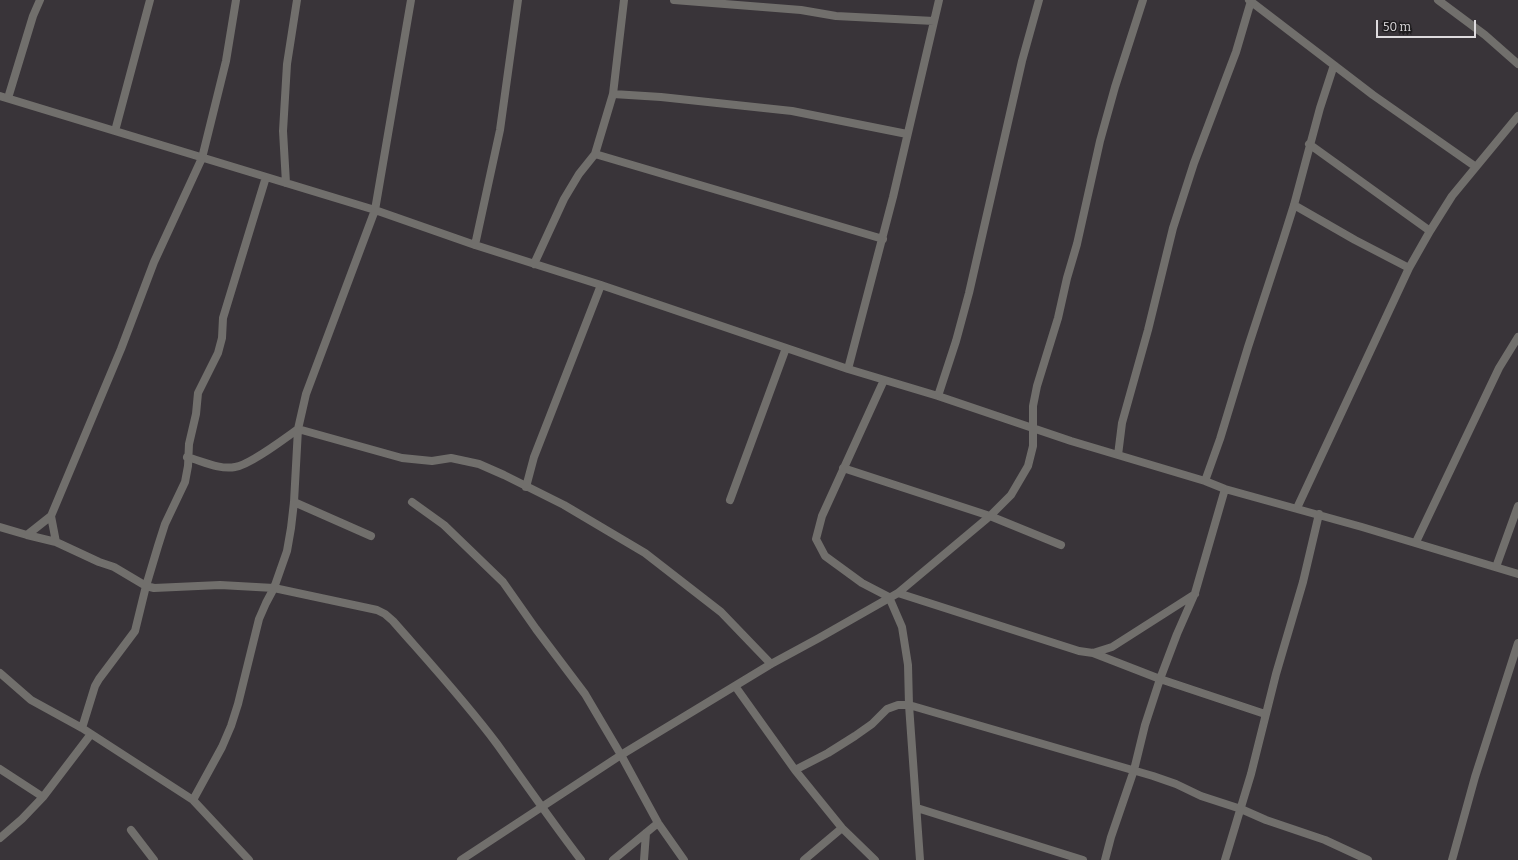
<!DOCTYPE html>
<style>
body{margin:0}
#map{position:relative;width:1518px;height:860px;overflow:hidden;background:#393439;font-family:Bitter,serif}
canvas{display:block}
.scale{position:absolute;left:1376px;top:20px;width:100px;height:18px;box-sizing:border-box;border:2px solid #dedbde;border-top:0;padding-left:5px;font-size:12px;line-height:14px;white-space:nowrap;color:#dedbde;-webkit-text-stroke:3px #1f1d1f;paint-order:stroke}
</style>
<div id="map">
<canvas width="1518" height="860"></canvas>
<div class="scale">50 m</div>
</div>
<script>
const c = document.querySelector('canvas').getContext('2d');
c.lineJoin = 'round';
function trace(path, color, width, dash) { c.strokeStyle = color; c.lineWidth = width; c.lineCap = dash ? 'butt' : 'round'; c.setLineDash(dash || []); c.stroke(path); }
trace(new Path2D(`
 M 624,0 L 613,94 L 595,154 L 883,239
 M 674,0 L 801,10 L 836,16 L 934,21
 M 1249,0 L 1373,95 L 1476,167
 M 1438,0 L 1485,35 L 1518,64
 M 613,94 L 661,97 L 792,111 L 907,134
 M 0,96 L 375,210 L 475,245 L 601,285 L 848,369 L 938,396 L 1071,441 L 1205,481 L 1225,489 L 1362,527 L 1518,574
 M 8,98 L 33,16 L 40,0
 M 115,131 L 150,0
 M 1309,144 L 1430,231
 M 286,183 L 283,131 L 287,64 L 297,0
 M 1294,205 L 1355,240 L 1409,268
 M 475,245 L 500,130 L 518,0
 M 534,264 L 564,199 L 579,174 L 595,154
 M 848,369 L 893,197 L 939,0
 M 884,380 L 822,516 L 816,539 L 825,556 L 862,583 L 889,597 L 902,627 L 908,665 L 909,705 L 920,860
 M 938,396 L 956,341 L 969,293 L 1022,61 L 1039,0
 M 298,429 L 402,458 L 432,461 L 451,458 L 479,464 L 504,475 L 564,505 L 645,553 L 721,612 L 771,664
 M 1118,455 L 1122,423 L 1148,330 L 1173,228 L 1194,163 L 1236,52 L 1251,1
 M 187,457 C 202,461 220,470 235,467 C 250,465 285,438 298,429
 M 843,468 L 990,516 L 1061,545
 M 1205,481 L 1220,439 L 1248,347 L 1283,240 L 1294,205 L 1320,108 L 1334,65
 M 526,487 L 534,457 L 601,285
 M 730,500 L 786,348
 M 294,502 L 371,536
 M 412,502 L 444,525 L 503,582 L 536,629 L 585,694 L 621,755 L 658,823 L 684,860
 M 1297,508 L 1409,268 L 1430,231 L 1452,196 L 1518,116
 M 51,516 L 56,542
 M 0,527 L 27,535 L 56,542 L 99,562 L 114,567 L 146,586 L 154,588 L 220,585 L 274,588 L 377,610 L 385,614 L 393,621 C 428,661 465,701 497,744 C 525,783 552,822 581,860
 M 27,535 L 51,516 L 121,349 L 154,262 L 202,158 L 226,61 L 236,0
 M 1416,542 L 1499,368 L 1518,337
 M 1496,567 L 1518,506
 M 898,593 L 1079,651 L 1093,653 L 1112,647 L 1195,594
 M 1093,653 L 1160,679 L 1265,714
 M 0,673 L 31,700 L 82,728 L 193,800 L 249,860
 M 735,686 L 795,770 L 842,828 L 875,860
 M 82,728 L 95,686 L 99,679 L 135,631 L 146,586 L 158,546 L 165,524 L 185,482 L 188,466 L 189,444 L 196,414 L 198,393 L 218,353 L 222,338 L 223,318 L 266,177
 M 0,769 L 43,797
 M 795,770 L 828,753 L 855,736 L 872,724 L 887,709 L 898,705 L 909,705 L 1153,776 L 1176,784 L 1201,796 L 1241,809 L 1266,820 L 1325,840 L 1368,860
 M 193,800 L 222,747 L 231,726 L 238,704 L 259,619 L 266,603 L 274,588 L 287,551 L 291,528 L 294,502 L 298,429 L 306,394 L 375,210 L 411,0
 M 917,808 L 1083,860
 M 131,830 L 154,860
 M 0,838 L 22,819 L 43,797 L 91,734
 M 461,860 L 621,755 L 771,664 L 819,638 L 898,593 L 990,516 L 1011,495 L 1028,466 L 1033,446 L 1033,406 L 1037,386 L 1058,318 L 1067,278 L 1077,244 L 1100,141 L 1115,87 L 1143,0
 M 613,860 L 658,823
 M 644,860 L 646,833
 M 804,860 L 842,828
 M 1105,860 L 1111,837 L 1134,770 L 1145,725 L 1160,679 L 1177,634 L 1195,593 L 1225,489
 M 1225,860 L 1251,774 L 1276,674 L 1303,582 L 1319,514
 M 1452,860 L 1475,777 L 1518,643`), '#716f6c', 8);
</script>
